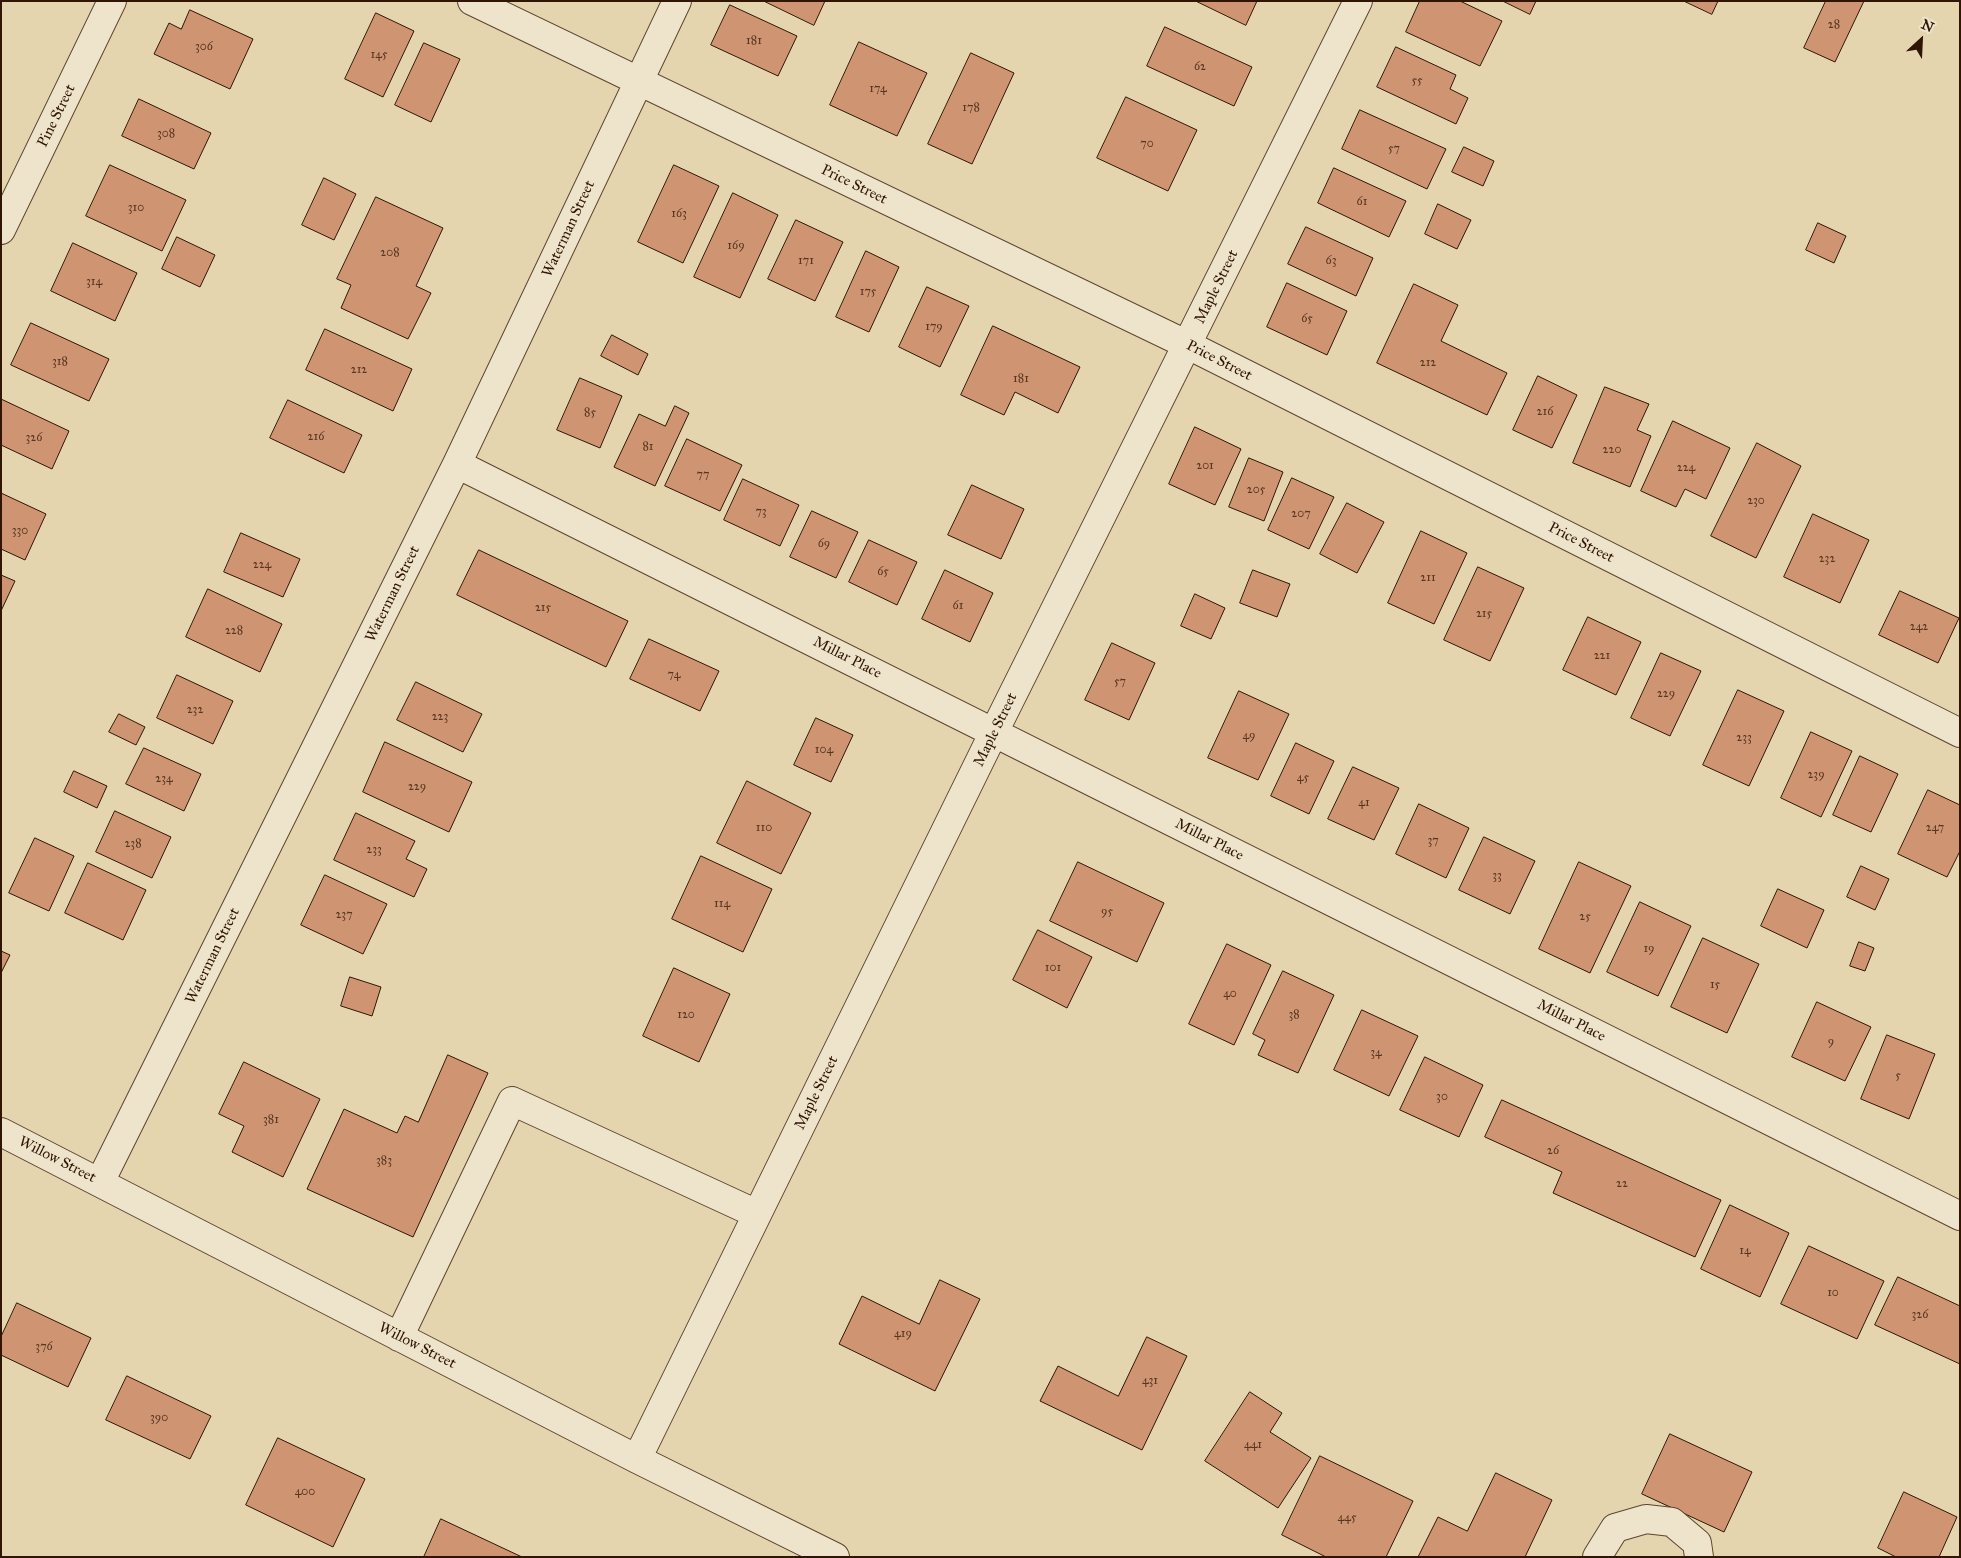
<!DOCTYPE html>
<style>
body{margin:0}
#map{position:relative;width:1961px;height:1558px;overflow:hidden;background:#e4d5af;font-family:"IM FELL Great Primer",serif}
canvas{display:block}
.frame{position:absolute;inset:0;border:2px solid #301504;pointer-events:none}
.north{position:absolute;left:1896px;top:15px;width:50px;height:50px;-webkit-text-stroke:4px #ede4cb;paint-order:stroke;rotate:25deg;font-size:14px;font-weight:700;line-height:20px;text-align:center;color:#301504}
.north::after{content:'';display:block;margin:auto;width:18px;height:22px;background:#301504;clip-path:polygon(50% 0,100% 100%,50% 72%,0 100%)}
</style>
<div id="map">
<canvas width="1961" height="1558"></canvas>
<div class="frame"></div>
<div class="north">N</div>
</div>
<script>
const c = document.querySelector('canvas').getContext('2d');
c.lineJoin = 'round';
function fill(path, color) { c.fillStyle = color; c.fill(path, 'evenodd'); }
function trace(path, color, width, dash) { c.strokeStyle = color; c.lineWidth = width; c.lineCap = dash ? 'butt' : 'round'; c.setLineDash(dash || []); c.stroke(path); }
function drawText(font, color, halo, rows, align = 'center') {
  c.font = font + ' "IM FELL Great Primer",serif'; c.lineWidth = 4; c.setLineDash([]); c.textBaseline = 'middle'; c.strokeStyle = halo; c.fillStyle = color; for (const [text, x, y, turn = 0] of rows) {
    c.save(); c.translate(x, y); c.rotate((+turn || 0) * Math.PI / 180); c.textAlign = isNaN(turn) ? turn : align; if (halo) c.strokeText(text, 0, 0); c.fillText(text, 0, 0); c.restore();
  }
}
const building = new Path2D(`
 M 764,1 L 825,1 L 814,25 Z
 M 1196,1 L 1257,1 L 1246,25 Z
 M 1420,1 L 1460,1 L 1502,21 L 1480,66 L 1406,32 Z
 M 1503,1 L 1536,1 L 1530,14 Z
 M 1684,1 L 1718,1 L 1712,14 Z
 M 1826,1 L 1864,1 L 1835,62 L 1804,48 Z
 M 730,5 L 797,36 L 778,76 L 711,45 Z
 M 190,10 L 253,39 L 230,89 L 154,54 L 169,23 L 181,29 Z
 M 376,13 L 414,31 L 383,97 L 345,79 Z
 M 1165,27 L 1252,67 L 1234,106 L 1147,66 Z
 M 859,42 L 927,73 L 897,136 L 830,105 Z
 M 424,43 L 460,59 L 431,122 L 395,105 Z
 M 1396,47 L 1456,75 L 1450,89 L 1468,98 L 1456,124 L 1377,87 Z
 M 971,53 L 1014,73 L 972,164 L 928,144 Z
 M 1126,97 L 1197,130 L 1168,191 L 1097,158 Z
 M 139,99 L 211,133 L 194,169 L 122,136 Z
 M 1360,110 L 1446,149 L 1427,189 L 1342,149 Z
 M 1464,147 L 1494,161 L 1483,186 L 1452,172 Z
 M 110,165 L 186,200 L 162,251 L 86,216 Z
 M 674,165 L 719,186 L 683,263 L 638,242 Z
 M 1334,168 L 1406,201 L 1389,237 L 1318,203 Z
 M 324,178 L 356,194 L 334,240 L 302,225 Z
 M 733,193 L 778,215 L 740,298 L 694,277 Z
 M 376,197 L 443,228 L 416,286 L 431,293 L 408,339 L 341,308 L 351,285 L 337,279 Z
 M 1438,204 L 1471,220 L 1457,249 L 1425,234 Z
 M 796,220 L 843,242 L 815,301 L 768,279 Z
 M 1818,223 L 1846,236 L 1834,263 L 1806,250 Z
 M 1306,227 L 1373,258 L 1356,296 L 1288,264 Z
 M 177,237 L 215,255 L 200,287 L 162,269 Z
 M 73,243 L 137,273 L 115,321 L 51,291 Z
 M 866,251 L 899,267 L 869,332 L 836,317 Z
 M 1287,283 L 1347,311 L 1327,355 L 1267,327 Z
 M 1414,284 L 1458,305 L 1441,341 L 1507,373 L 1487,415 L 1377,363 Z
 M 927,287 L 969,306 L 940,367 L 899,347 Z
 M 31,323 L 109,359 L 89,401 L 11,365 Z
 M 993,326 L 1080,367 L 1058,413 L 1015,392 L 1004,415 L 961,395 Z
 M 325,329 L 412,369 L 393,411 L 306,370 Z
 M 612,335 L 648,354 L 638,375 L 601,356 Z
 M 1538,376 L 1577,395 L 1552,448 L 1513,430 Z
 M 580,378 L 622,396 L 600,448 L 557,430 Z
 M 1605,387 L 1649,404 L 1637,430 L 1651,436 L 1630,487 L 1573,463 Z
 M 1,399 L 69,431 L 52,469 L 1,445 Z
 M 288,400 L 362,435 L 344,473 L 270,438 Z
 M 675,406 L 689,413 L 655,486 L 614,467 L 639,414 L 665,426 Z
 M 1673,421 L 1730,448 L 1706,499 L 1685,489 L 1676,507 L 1641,491 Z
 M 1195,427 L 1241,449 L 1215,505 L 1169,484 Z
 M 687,439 L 742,465 L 720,511 L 665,486 Z
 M 1757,443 L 1801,466 L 1756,558 L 1711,536 Z
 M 1249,458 L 1283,472 L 1264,521 L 1229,507 Z
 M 1292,478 L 1334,497 L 1309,549 L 1268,530 Z
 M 743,479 L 799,505 L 780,546 L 724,520 Z
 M 972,485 L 1024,509 L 1001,559 L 948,535 Z
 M 1,493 L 46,514 L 25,560 L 1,549 Z
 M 1347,503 L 1384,522 L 1357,573 L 1320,554 Z
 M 812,511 L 858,532 L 836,578 L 790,557 Z
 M 1813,514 L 1869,540 L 1840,603 L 1784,577 Z
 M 1421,531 L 1467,553 L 1434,624 L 1388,603 Z
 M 241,533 L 300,559 L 283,597 L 224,572 Z
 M 869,540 L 917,562 L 897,605 L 849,582 Z
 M 479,550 L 628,621 L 606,667 L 457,595 Z
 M 1478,567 L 1524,588 L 1490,661 L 1444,640 Z
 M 945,570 L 993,593 L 970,642 L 922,619 Z
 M 1253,570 L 1290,584 L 1277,617 L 1240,603 Z
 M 1,575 L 15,581 L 1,611 Z
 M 208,589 L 282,624 L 260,672 L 186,637 Z
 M 1900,591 L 1959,618 L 1938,663 L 1879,635 Z
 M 1195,594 L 1225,608 L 1211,639 L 1181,626 Z
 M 1588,617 L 1641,642 L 1616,695 L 1563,670 Z
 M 649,639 L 719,671 L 700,711 L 630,679 Z
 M 1112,643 L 1155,663 L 1129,720 L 1085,700 Z
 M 1661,653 L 1701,671 L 1670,736 L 1631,718 Z
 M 177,675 L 233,701 L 213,744 L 157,718 Z
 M 416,682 L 482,714 L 463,752 L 397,720 Z
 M 1738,690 L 1784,711 L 1749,786 L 1703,765 Z
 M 1239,691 L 1289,714 L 1258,780 L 1208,758 Z
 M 119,714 L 145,727 L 136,745 L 109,732 Z
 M 816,718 L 853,735 L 831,782 L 794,765 Z
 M 1811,732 L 1852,751 L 1821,817 L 1781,798 Z
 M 385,742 L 472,782 L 449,832 L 363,792 Z
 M 1296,743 L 1334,761 L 1309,814 L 1271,796 Z
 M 144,748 L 201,774 L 184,811 L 126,784 Z
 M 1860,756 L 1898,774 L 1871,832 L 1833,815 Z
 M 1353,767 L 1399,788 L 1374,840 L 1328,819 Z
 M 74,771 L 107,786 L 97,808 L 64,792 Z
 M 747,781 L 811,813 L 781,874 L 717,843 Z
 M 1928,790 L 1960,805 L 1960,851 L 1947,877 L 1898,854 Z
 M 1419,804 L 1469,828 L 1446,878 L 1396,854 Z
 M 115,811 L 171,837 L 152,878 L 96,852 Z
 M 356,813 L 415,841 L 406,859 L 427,869 L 414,897 L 334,860 Z
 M 1484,837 L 1535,861 L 1510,914 L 1459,890 Z
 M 35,838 L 74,856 L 49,911 L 9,893 Z
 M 701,856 L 772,889 L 743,952 L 672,919 Z
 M 1078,862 L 1164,903 L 1137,962 L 1050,921 Z
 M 1579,862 L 1631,886 L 1590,973 L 1539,949 Z
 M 88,863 L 146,890 L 123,940 L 65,913 Z
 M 1861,866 L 1889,879 L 1875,910 L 1847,897 Z
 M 325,875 L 387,904 L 363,954 L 301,925 Z
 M 1778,889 L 1824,910 L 1807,948 L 1761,926 Z
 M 1640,902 L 1691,926 L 1658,996 L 1607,972 Z
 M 1038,930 L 1092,957 L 1067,1008 L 1013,980 Z
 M 1703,938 L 1759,964 L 1727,1033 L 1671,1007 Z
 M 1859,942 L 1874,948 L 1865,971 L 1850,966 Z
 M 1227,944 L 1271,965 L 1234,1045 L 1189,1024 Z
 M 1,951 L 10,955 L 1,973 Z
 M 674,968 L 730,994 L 699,1062 L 643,1036 Z
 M 1283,971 L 1334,995 L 1298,1073 L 1258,1055 L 1265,1040 L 1253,1034 Z
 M 350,977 L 381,987 L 372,1016 L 341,1006 Z
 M 1817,1002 L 1871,1027 L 1845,1081 L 1792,1057 Z
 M 1362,1010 L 1418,1036 L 1389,1096 L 1334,1070 Z
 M 1887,1035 L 1935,1054 L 1909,1119 L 1861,1099 Z
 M 448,1055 L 488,1073 L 413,1237 L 307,1189 L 344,1109 L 397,1133 L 405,1116 L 418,1122 Z
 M 1425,1057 L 1483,1085 L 1459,1137 L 1400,1110 Z
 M 244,1062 L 320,1099 L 283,1177 L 232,1152 L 244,1126 L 219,1114 Z
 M 1502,1100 L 1721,1200 L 1695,1257 L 1553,1193 L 1562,1172 L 1485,1137 Z
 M 1730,1205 L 1789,1233 L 1760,1297 L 1701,1269 Z
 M 1809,1246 L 1884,1281 L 1857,1339 L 1781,1304 Z
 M 1898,1277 L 1960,1306 L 1960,1364 L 1875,1325 Z
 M 940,1280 L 980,1299 L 935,1391 L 839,1344 L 862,1296 L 919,1324 Z
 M 17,1303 L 91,1338 L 68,1387 L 1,1355 L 1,1337 Z
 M 1147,1337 L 1187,1356 L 1142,1450 L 1040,1401 L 1058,1366 L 1118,1396 Z
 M 127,1376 L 211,1416 L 190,1459 L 106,1420 Z
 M 1250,1392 L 1282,1413 L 1270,1432 L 1311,1458 L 1278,1508 L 1205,1461 Z
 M 1670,1434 L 1752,1472 L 1724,1532 L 1642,1494 Z
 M 278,1438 L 365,1479 L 333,1547 L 246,1505 Z
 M 1320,1456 L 1413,1501 L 1386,1557 L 1326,1557 L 1282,1535 Z
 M 1496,1473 L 1552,1500 L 1525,1557 L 1418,1557 L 1438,1517 L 1467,1531 Z
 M 1904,1492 L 1957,1517 L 1939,1557 L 1896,1557 L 1878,1548 Z
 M 441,1519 L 522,1557 L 424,1557 Z`);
fill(building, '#cf9573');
trace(building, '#301504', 1);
const minor = new Path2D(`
 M 472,1 L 1188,345 L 1960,733
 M 1,230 L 112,1
 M 457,464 L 1960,1216
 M 1,1132 L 637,1459 L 835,1557
 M 100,1182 L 457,464 L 677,1
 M 399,1337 L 512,1101 L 757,1214
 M 637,1459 L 994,732 L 1358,1
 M 1597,1557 L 1615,1528 L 1646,1519 L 1672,1522 L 1697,1543 L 1699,1557`);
trace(minor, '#5d452f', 30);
trace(minor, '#ede4cb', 28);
drawText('12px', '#583520', null, [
 ["28",1834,25],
 ["181",754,41],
 ["306",204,47],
 ["145",379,55],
 ["62",1200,67],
 ["55",1417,81],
 ["174",878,89],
 ["178",971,108],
 ["308",166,134],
 ["70",1147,144],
 ["57",1394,149],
 ["61",1362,202],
 ["310",136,208],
 ["163",679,214],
 ["169",736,246],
 ["208",390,253],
 ["171",806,261],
 ["63",1331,261],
 ["314",94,282],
 ["175",868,292],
 ["65",1307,319],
 ["179",934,327],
 ["318",60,362],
 ["212",1428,363],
 ["212",359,370],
 ["181",1021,379],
 ["216",1545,412],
 ["85",590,413],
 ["216",316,437],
 ["326",34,438],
 ["81",648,447],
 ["220",1612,450],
 ["201",1205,466],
 ["224",1686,468],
 ["77",703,475],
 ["205",1256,490],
 ["230",1756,501],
 ["73",761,512],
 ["207",1301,514],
 ["330",20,531],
 ["69",824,544],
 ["232",1827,559],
 ["224",262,565],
 ["65",883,572],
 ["211",1428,578],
 ["61",958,606],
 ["215",543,608],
 ["215",1484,614],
 ["242",1919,627],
 ["228",234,631],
 ["221",1602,656],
 ["74",674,675],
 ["57",1120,682],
 ["229",1666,694],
 ["232",195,710],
 ["223",440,717],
 ["49",1249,736],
 ["233",1744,738],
 ["104",824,750],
 ["239",1816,775],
 ["45",1303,778],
 ["234",164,779],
 ["229",417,787],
 ["41",1364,803],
 ["110",764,828],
 ["247",1935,828],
 ["37",1433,841],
 ["238",133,844],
 ["233",374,850],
 ["33",1497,876],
 ["114",722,904],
 ["95",1107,912],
 ["237",344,915],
 ["25",1585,917],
 ["19",1649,949],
 ["101",1053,968],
 ["15",1715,985],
 ["40",1230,994],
 ["120",686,1015],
 ["38",1294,1015],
 ["9",1831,1042],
 ["34",1376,1053],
 ["5",1898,1076],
 ["30",1442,1097],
 ["381",271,1120],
 ["26",1553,1151],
 ["383",384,1161],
 ["22",1622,1184],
 ["14",1745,1251],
 ["10",1833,1293],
 ["326",1920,1315],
 ["419",903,1334],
 ["376",44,1347],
 ["431",1150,1381],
 ["390",159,1418],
 ["441",1253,1445],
 ["400",305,1492],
 ["445",1347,1518]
]);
drawText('15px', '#301504', '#ede4cb', [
 ["Pine Street",57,116,-64],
 ["Price Street",854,185,26],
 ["Waterman Street",569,229,-65],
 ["Maple Street",1217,287,-64],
 ["Price Street",1219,361,27],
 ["Price Street",1581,543,27],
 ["Waterman Street",393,594,-64],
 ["Millar Place",847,658,27],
 ["Maple Street",996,730,-64],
 ["Millar Place",1209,840,27],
 ["Waterman Street",213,956,-64],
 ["Millar Place",1571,1021,27],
 ["Maple Street",817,1093,-64],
 ["Willow Street",57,1160,27],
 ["Willow Street",417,1346,27]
]);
</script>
